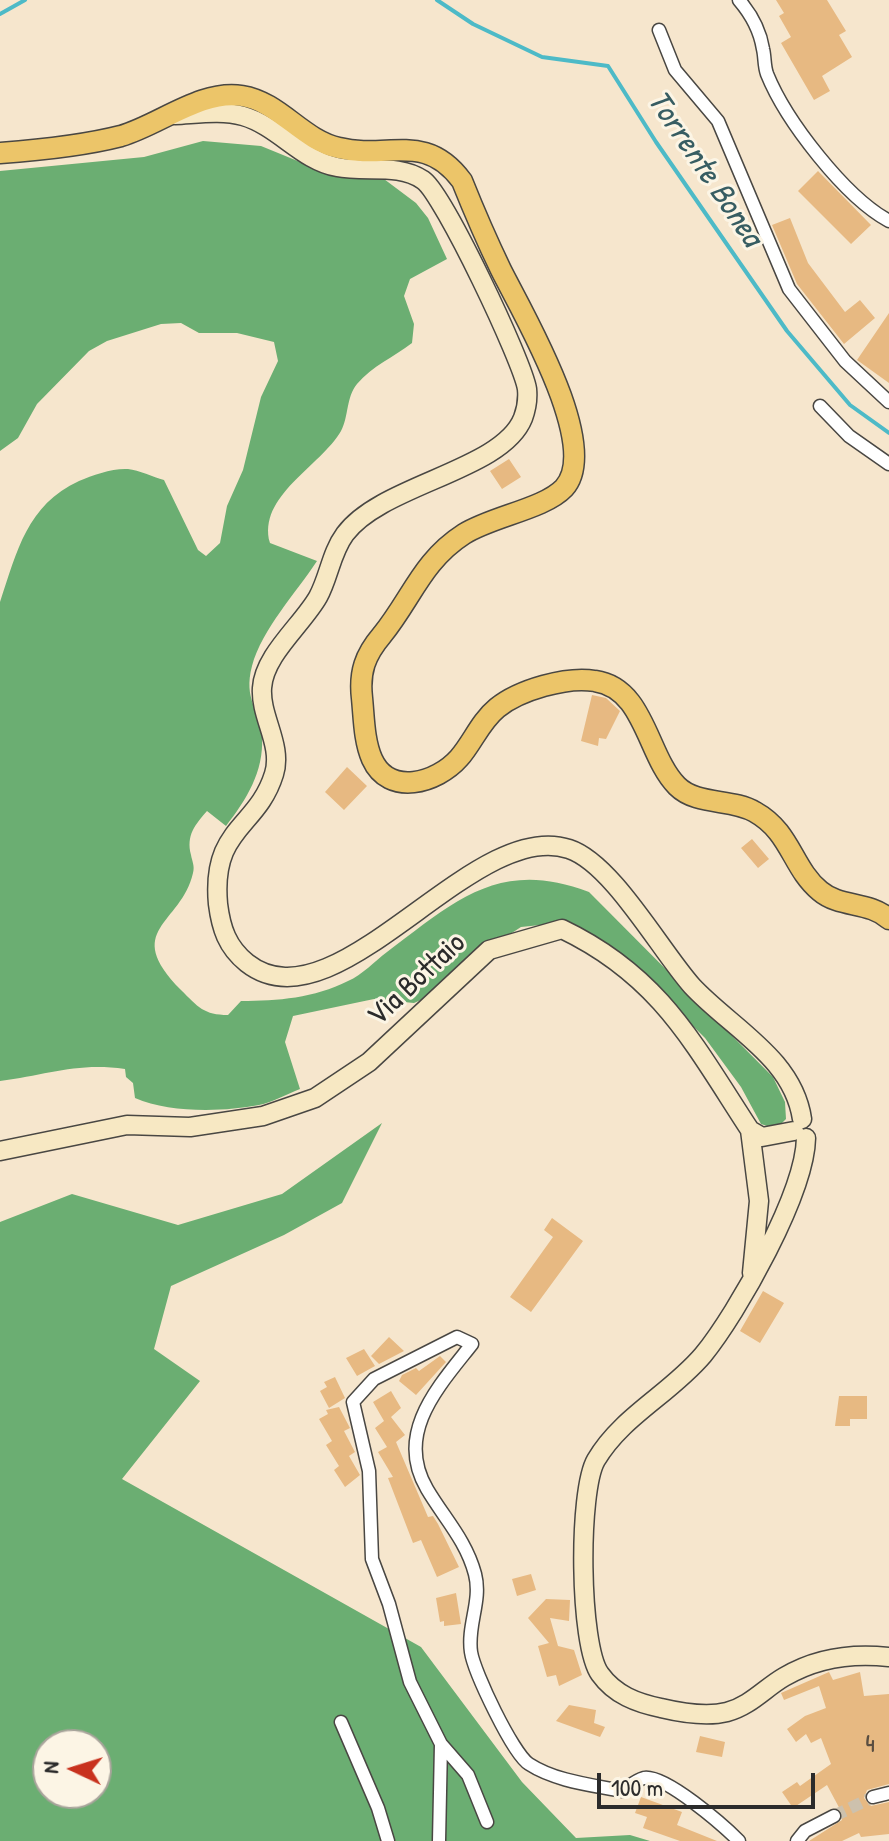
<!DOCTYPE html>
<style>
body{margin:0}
#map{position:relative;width:889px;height:1841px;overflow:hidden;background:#f6e6cd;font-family:"Patrick Hand",sans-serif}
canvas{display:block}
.north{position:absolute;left:32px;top:1729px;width:80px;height:80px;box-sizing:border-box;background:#fcf5e5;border:2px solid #a8a49b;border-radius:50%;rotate:274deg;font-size:22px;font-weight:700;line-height:32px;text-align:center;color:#2b2b2b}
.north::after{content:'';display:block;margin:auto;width:28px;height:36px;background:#c8321e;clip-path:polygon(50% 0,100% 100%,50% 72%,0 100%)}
.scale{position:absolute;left:597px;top:1773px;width:218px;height:36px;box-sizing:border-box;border:4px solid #2b2b2b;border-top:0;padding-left:10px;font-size:24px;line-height:28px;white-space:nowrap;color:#2b2b2b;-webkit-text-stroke:6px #fcf5e5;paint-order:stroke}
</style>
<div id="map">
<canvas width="889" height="1841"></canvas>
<div class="north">N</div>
<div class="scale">100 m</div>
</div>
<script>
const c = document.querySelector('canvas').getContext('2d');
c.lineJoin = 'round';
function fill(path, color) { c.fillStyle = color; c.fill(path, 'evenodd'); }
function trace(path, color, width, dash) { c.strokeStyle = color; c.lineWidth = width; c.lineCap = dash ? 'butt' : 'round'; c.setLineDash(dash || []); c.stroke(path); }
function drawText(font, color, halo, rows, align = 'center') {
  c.font = font + ' "Patrick Hand",sans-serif'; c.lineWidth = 6; c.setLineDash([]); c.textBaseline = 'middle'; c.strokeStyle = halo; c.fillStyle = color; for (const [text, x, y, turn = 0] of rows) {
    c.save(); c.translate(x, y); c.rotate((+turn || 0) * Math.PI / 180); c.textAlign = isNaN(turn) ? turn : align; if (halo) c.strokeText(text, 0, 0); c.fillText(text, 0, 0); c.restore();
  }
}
fill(new Path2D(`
 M 203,141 L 261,146 L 327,173 L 384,179 L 416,203 L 428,218 L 447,259 L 410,279 L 404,296 L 414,324 L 412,343 C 394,357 372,366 357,384 C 346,397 349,416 341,431 C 321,466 257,496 270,543 L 317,561 C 296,593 262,629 252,666 C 243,700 260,709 262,737 C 264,772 246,800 226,826 L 207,811 C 195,825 186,835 191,855 C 192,861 195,866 193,873 C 181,925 121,929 181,990 C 198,1007 204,1015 228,1015 L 241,1001 C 278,1001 314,998 348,981 C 362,975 375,961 387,952 C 456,900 500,858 589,892 L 773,1077 L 785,1102 L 786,1119 C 778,1128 772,1128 761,1124 L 741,1087 L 705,1038 L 665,998 L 550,924 L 521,927 L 472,959 L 432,995 L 414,1003 L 374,999 L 293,1016 L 285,1042 L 300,1089 C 287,1094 273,1102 259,1105 C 223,1112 169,1113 135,1098 L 133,1083 L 126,1077 L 125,1069 C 77,1062 47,1075 0,1081 L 0,602 C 17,551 27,505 79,481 C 93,475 113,468 128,469 C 139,470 153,477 164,480 L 198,550 L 206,556 L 220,543 L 227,506 L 243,470 L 261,397 L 278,361 L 274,342 L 237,333 L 199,333 L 181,323 L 161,324 L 107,341 L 89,351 L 37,404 L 18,438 L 0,451 L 0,171 L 144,157 Z
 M 382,1123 L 342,1203 L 284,1235 L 171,1286 L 154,1349 L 200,1381 L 122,1479 L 421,1647 L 522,1782 L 576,1838 L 630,1835 L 650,1841 L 0,1841 L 0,1222 L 72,1194 L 178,1225 L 282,1194 ZM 48,1745 L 96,1745 L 96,1793 L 48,1793 Z`), '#6bae72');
trace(new Path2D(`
 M 437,0 L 473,24 L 542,57 L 608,66 L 656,142 L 787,331 L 850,405 L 889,433
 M 0,14 L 25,0`), '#4dbac7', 4);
fill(new Path2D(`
 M 776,0 L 827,0 L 846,31 L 839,35 L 852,57 L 822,76 L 830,91 L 814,100 L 781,43 L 791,37 L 779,16 L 784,13 Z
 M 818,171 L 871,225 L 851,244 L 798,191 Z
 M 790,218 L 808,263 L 845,312 L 860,300 L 875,318 L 844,344 L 797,284 L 772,225 Z
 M 889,313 L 889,383 L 857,360 Z
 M 509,459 L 521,477 L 502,489 L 490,471 Z
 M 592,695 L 606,698 L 620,711 L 606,739 L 599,738 L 598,746 L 581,741 Z
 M 347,767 L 367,786 L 344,810 L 325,792 Z
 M 752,839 L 769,859 L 758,868 L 741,848 Z
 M 552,1218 L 583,1241 L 531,1312 L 510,1297 L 553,1237 L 544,1230 Z
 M 763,1291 L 784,1303 L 760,1343 L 740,1331 Z
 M 389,1337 L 404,1351 L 379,1364 L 371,1356 Z
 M 364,1349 L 375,1366 L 357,1376 L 346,1358 Z
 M 440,1356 L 446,1362 L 416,1395 L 399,1381 L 402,1375 L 416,1368 L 419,1371 Z
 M 335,1377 L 345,1398 L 329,1408 L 320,1391 L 327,1387 L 324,1382 Z
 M 391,1391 L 401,1408 L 391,1417 L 405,1435 L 396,1442 L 428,1517 L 433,1516 L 438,1524 L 459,1567 L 437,1577 L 421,1540 L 413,1543 L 388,1478 L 393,1477 L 378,1452 L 387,1447 L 375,1428 L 384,1421 L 373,1402 Z
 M 839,1396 L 867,1396 L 867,1419 L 850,1419 L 850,1426 L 835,1426 Z
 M 339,1407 L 350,1428 L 344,1431 L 355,1452 L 349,1456 L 360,1475 L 345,1487 L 334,1470 L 339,1466 L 326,1445 L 332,1441 L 319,1419 L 328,1414 L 326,1410 Z
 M 531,1574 L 536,1590 L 517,1596 L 512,1579 Z
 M 456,1593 L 461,1624 L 444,1626 L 444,1621 L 440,1622 L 436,1598 Z
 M 546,1599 L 570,1600 L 569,1621 L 550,1618 L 558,1646 L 574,1650 L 582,1675 L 559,1686 L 556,1675 L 547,1677 L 538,1646 L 549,1643 L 528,1618 Z
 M 829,1672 L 833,1680 L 860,1672 L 864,1696 L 889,1694 L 889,1784 L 867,1790 L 864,1798 L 871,1806 L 889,1802 L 889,1834 L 861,1837 L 859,1833 L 842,1841 L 809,1841 L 842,1820 L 842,1813 L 827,1785 L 793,1808 L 782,1792 L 797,1782 L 800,1786 L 831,1764 L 821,1738 L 811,1743 L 806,1734 L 796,1742 L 787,1729 L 805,1716 L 826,1708 L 819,1686 L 784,1700 L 781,1693 Z
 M 569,1705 L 596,1710 L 594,1723 L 605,1727 L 600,1737 L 556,1721 Z
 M 700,1736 L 725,1742 L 722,1757 L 696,1752 Z
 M 641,1797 L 682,1812 L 677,1825 L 717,1841 L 680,1841 L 643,1828 L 647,1817 L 635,1813 Z`), '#e7b982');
trace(new Path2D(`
 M 834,1816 L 873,1797`), '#cdc1ad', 12, [12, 6]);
const street = new Path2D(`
 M 739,0 C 751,14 760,30 763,49 C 765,57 764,66 767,74 C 786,121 845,197 889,221
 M 659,30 L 675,70 L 718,121 L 789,289 L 845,361 L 889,402
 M 820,406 L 849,436 L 889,464
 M 341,1722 L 378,1808 L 388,1841
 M 441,1744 L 468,1775 L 487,1822
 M 873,1797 L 889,1793
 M 439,1841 L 441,1744 L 410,1682 L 389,1604 L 372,1559 L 369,1471 L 353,1402 L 374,1379 L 457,1337 L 472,1344 C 439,1386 394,1433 427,1489 C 444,1518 466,1540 475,1574 C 482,1601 467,1625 471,1652 C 474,1672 513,1754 529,1764 C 555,1781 592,1785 622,1791 C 628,1787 636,1780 644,1778 C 665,1774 724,1826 739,1841
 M 797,1841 L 805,1831 L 834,1816`);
const secondary = new Path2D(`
 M 175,115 C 197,114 222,110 243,116 C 278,126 302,161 337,167 C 366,173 398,163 423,180 C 443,193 523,362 527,389 C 528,399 526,410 523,418 C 502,471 382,484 345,534 C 331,553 329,577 318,597 C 302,625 264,655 262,688 C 260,717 283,745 274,774 C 257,829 211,827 218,904 C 221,928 227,947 247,963 C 336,1033 473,816 569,849 C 612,863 660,950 692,986 C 731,1028 793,1058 802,1119
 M 750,1130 L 759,1201 L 752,1273
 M 806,1138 C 805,1193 738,1312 703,1355 C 670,1394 622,1416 596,1460 C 578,1491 579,1645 600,1674 C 615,1695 637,1703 661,1708 C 682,1713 707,1717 727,1712 C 750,1706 765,1688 784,1677 C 816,1658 853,1653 889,1657
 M 0,1151 L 127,1125 L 190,1127 L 263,1116 L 315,1098 L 369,1062 L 489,950 L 562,929 C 660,976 693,1043 750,1130 L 762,1137 L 794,1131`);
const primary = new Path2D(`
 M 0,153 C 41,150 82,146 121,136 C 159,125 202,89 242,96 C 280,102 302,140 339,148 C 388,160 425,131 462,181 C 474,211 487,241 501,270 C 522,312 602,447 564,488 C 544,509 493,516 464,534 C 422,561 412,598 382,635 C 365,655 359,672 362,698 C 364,718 364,741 372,759 C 389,797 437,783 459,758 C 473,742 480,722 497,708 C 519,690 567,676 595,681 C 645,688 647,756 677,786 C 697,806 732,798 755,812 C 791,832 792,868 820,891 C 840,908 869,901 889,919`);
trace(street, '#494743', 15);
trace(secondary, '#494743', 21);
trace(primary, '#494743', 23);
trace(street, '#fff', 12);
trace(secondary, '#f7e8c3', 18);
trace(primary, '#ecc569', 20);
drawText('26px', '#5a4e41', null, [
 ["4",870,1745]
]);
drawText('30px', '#2b2b2b', '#fcf5e5', [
 ["Via Bottaio",417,980,-43]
]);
drawText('italic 32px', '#375d62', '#fcf5e5', [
 ["Torrente Bonea",704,169,56]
]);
</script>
